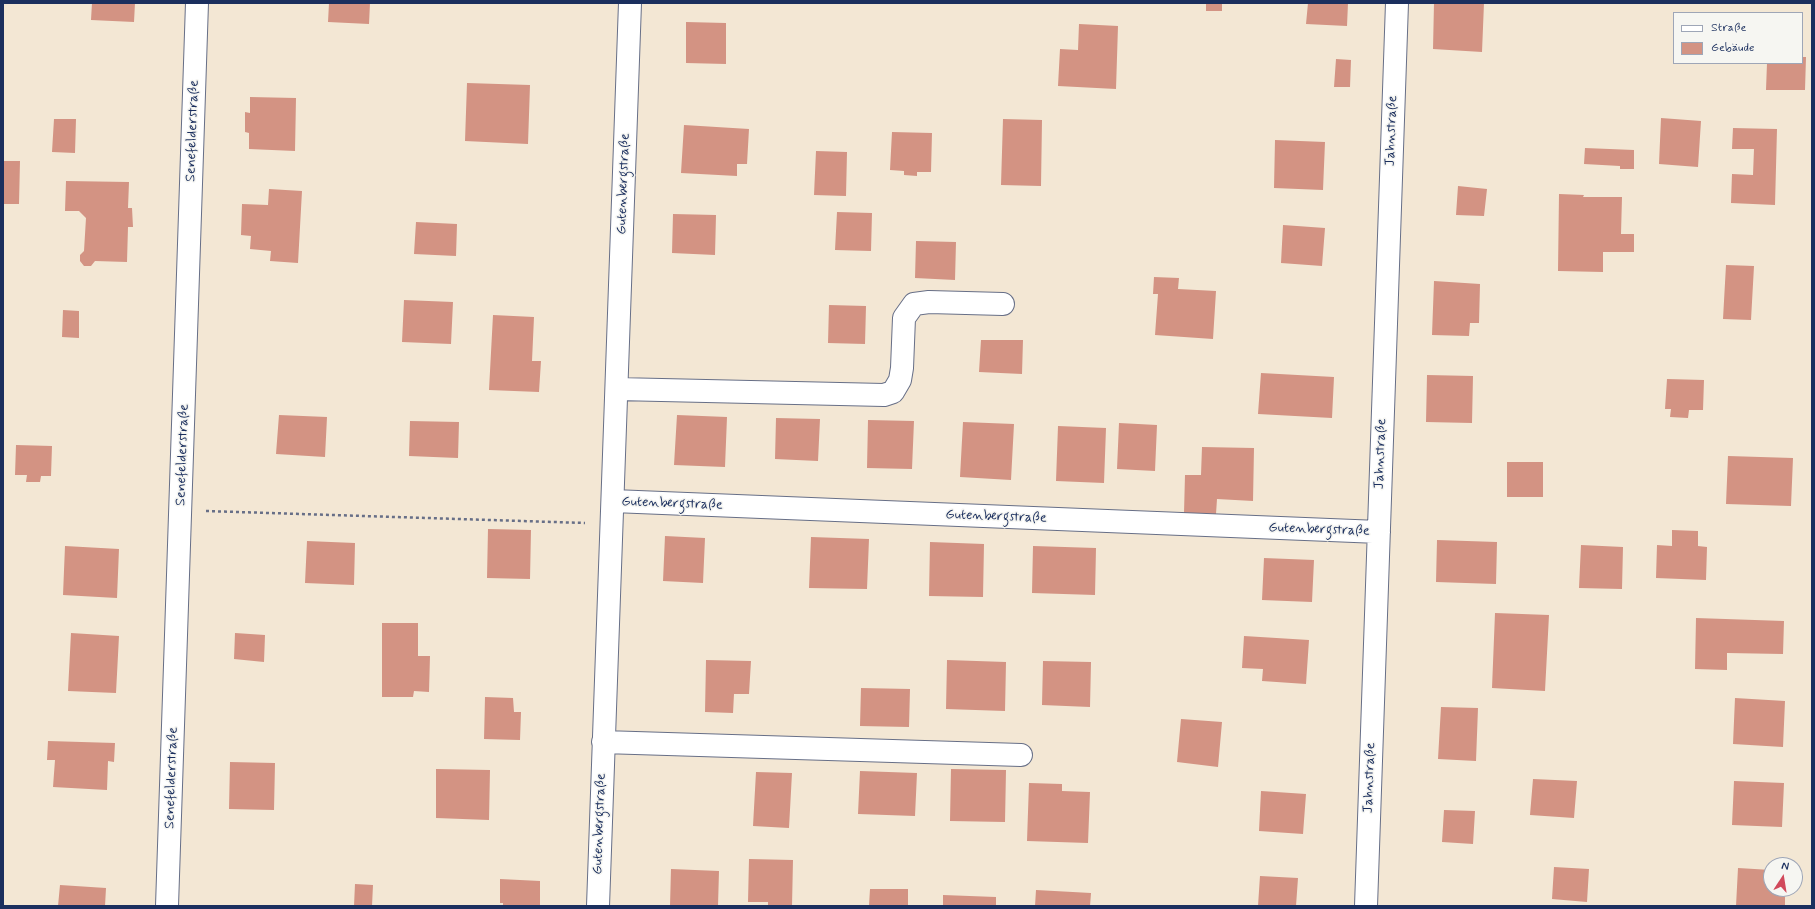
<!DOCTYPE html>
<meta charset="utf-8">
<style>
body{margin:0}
#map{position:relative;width:1815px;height:909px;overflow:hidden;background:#f3e7d4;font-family:Mynerve,sans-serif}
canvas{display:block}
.frame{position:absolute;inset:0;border:4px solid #1b2f5e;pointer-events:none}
.legend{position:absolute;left:1673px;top:12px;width:130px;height:52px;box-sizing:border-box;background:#f6f6f2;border:1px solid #9ea6b7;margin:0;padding:5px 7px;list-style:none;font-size:12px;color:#1b2f5e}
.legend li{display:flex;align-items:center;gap:8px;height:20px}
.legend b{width:20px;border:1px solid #9ea6b7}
.north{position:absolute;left:1763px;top:857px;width:40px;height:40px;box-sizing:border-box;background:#f6f6f2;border:1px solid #9ea6b7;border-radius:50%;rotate:12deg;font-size:11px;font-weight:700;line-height:16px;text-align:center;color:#1b2f5e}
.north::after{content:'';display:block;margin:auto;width:14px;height:18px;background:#d1495b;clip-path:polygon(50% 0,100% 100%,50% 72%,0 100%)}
</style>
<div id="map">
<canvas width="1815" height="909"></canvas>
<div class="frame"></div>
<ul class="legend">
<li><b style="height:5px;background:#fff"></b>Straße</li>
<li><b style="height:11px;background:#d39383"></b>Gebäude</li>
</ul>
<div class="north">N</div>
</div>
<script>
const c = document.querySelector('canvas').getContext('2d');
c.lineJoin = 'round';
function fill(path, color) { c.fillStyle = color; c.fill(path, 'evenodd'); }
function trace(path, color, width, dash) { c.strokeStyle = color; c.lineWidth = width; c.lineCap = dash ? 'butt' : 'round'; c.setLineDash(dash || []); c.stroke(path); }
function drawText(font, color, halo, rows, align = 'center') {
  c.font = font + ' Mynerve,sans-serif'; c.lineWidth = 3; c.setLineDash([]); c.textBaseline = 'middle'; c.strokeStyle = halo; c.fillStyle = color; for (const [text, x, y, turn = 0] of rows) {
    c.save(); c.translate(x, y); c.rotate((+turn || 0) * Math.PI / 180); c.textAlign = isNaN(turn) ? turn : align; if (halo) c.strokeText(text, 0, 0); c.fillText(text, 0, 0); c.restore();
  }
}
fill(new Path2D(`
 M 92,3 L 135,3 L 134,22 L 91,20 Z
 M 329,3 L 370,3 L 369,24 L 328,22 Z
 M 1206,3 L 1222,3 L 1222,11 L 1206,11 Z
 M 1308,3 L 1348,3 L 1347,26 L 1306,24 Z
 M 1434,3 L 1484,3 L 1482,52 L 1433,49 Z
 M 686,22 L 726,23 L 726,64 L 686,63 Z
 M 1079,24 L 1118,26 L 1116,89 L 1058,86 L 1060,49 L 1078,50 Z
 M 1802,57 L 1806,57 L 1805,90 L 1766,90 L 1767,63 L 1802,63 Z
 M 1336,59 L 1351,60 L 1350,87 L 1334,87 Z
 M 467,83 L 530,85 L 528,144 L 465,141 Z
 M 250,97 L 296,98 L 295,151 L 249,149 L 249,133 L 245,132 L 245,112 L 250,113 Z
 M 1661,118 L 1701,121 L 1698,167 L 1659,164 Z
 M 54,119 L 76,119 L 75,153 L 52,152 Z
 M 1003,119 L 1042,120 L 1041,186 L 1001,185 Z
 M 684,125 L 749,129 L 747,164 L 737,164 L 737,176 L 681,173 Z
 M 1733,128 L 1777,129 L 1775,205 L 1731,203 L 1732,174 L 1753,175 L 1754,149 L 1732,149 Z
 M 892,132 L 932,133 L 931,172 L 917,172 L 917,176 L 904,175 L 904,171 L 890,170 Z
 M 1275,140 L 1325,142 L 1323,190 L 1274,188 Z
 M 1585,148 L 1634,150 L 1634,169 L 1620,169 L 1620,166 L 1584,164 Z
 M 816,151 L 847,152 L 846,196 L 814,195 Z
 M 3,161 L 20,161 L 19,204 L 3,204 Z
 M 66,181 L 129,182 L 128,208 L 132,208 L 133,227 L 128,227 L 127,262 L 95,261 L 91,266 L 84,266 L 80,261 L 80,255 L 84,251 L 86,218 L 79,211 L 65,211 Z
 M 1458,186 L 1487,189 L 1484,216 L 1456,215 Z
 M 269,189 L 302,191 L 298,263 L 270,261 L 271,251 L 250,249 L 251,236 L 241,235 L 242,204 L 268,205 Z
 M 1559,194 L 1584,195 L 1583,197 L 1622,197 L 1621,234 L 1634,234 L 1634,252 L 1603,252 L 1603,272 L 1558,271 Z
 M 837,212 L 872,213 L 871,251 L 835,250 Z
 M 673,214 L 716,215 L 715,255 L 672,253 Z
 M 416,222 L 457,224 L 456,256 L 414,254 Z
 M 1283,225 L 1325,228 L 1322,266 L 1281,263 Z
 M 916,241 L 956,242 L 955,280 L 915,278 Z
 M 1726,265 L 1754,266 L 1751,320 L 1723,319 Z
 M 1154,277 L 1179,278 L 1178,289 L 1216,291 L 1213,339 L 1155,335 L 1158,294 L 1153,294 Z
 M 1434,281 L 1480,284 L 1479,323 L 1470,323 L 1469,336 L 1432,335 Z
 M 404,300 L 453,302 L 451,344 L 402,342 Z
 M 829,305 L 866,306 L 865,344 L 828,343 Z
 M 63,310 L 79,311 L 79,338 L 62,337 Z
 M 493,315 L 534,317 L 532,361 L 541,361 L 539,392 L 489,390 Z
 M 981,340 L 1023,340 L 1022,374 L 979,372 Z
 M 1261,373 L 1334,377 L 1332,418 L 1258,414 Z
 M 1427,375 L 1473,376 L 1472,423 L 1426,422 Z
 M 1667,379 L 1704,380 L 1703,410 L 1689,410 L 1688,418 L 1670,417 L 1671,409 L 1665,409 Z
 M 279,415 L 327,417 L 325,457 L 276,454 Z
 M 677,415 L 727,417 L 725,467 L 674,465 Z
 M 776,418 L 820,419 L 818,461 L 775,459 Z
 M 868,420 L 914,421 L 912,469 L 867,468 Z
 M 410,421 L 459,422 L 458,458 L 409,456 Z
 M 963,422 L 1014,424 L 1011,480 L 960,477 Z
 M 1119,423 L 1157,425 L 1155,471 L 1117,469 Z
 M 1058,426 L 1106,428 L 1104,483 L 1056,481 Z
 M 16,445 L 52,446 L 51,476 L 41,476 L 40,482 L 26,482 L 27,475 L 15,475 Z
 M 1202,447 L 1254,448 L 1253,501 L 1217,499 L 1216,514 L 1184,513 L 1185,475 L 1201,475 Z
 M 1728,456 L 1793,458 L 1791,506 L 1726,504 Z
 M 1507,462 L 1543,462 L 1543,497 L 1507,497 Z
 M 488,529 L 531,530 L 530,579 L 487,578 Z
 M 1672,530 L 1698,531 L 1698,546 L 1707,547 L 1706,580 L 1656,578 L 1657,545 L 1672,546 Z
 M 665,536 L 705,538 L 703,583 L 663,581 Z
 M 811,537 L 869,539 L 867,589 L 809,588 Z
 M 1437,540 L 1497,542 L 1496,584 L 1436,582 Z
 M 307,541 L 355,543 L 354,585 L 305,583 Z
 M 930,542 L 984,544 L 983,597 L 929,596 Z
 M 1581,545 L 1623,547 L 1622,589 L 1579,588 Z
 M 65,546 L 119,549 L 117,598 L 63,595 Z
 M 1033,546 L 1096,548 L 1095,595 L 1032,593 Z
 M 1264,558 L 1314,560 L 1312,602 L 1262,600 Z
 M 1495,613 L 1549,615 L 1545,691 L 1492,688 Z
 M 1696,618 L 1784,621 L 1783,654 L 1727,653 L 1727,670 L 1695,669 Z
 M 382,623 L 418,623 L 418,656 L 430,656 L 429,692 L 414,691 L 413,697 L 382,697 Z
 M 71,633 L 119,636 L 116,693 L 68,691 Z
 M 235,633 L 265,635 L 264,662 L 234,659 Z
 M 1244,636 L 1309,640 L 1306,684 L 1262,681 L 1263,669 L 1242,668 Z
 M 706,660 L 751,661 L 749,694 L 734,694 L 733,713 L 705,712 Z
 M 947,660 L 1006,662 L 1005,711 L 946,709 Z
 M 1043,661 L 1091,662 L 1090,707 L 1042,705 Z
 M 861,688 L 910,689 L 909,727 L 860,726 Z
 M 485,697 L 513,698 L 514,712 L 521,712 L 520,740 L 484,739 Z
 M 1735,698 L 1785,701 L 1783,747 L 1733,744 Z
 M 1441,707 L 1478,708 L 1476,761 L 1438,759 Z
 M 1181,719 L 1222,722 L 1218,767 L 1177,762 Z
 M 48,741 L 115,743 L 114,762 L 108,761 L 107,790 L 53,787 L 55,760 L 47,760 Z
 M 230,762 L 275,763 L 274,810 L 229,809 Z
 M 436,769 L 490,770 L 489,820 L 436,818 Z
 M 951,769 L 1006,770 L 1005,822 L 950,821 Z
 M 860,771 L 917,773 L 915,816 L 858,814 Z
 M 756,772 L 792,773 L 789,828 L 753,826 Z
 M 1533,779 L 1577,781 L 1574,818 L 1530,815 Z
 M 1734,781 L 1784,783 L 1782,827 L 1732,825 Z
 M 1029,783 L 1062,784 L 1062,791 L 1090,792 L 1088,843 L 1027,841 Z
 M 1261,791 L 1306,794 L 1303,834 L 1259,831 Z
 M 1444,810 L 1475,811 L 1473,844 L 1442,842 Z
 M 749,859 L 793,860 L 792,906 L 768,906 L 768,902 L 748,902 Z
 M 1554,867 L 1589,869 L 1587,902 L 1552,899 Z
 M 1738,868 L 1771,870 L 1771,889 L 1785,889 L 1785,906 L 1736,906 Z
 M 671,869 L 719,871 L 718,906 L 670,906 Z
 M 1260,876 L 1298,878 L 1296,906 L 1258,906 Z
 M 500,879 L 540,881 L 540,906 L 503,906 L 503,903 L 500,903 Z
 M 355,884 L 373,885 L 372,906 L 354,906 Z
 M 60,885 L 106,888 L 105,906 L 58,906 Z
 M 870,889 L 908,889 L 908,906 L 869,906 Z
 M 1036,890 L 1091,893 L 1090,906 L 1035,906 Z
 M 943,895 L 996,897 L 996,906 L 943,906 Z`), '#d39383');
const minor = new Path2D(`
 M 617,389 L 884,395 L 893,392 L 900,380 L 902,368 L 904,318 L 914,304 L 929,302 L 1003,304
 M 613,501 L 1379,532
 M 603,742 L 1021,755
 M 167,906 L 197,3
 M 598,906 L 630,3
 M 1366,906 L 1397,3`);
trace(minor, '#676f87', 24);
trace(new Path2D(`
 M 206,511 L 585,523`), '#676f87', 2.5, [3, 3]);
trace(minor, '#fff', 22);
drawText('14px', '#1b2f5e', '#f6f6f2', [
 ["Senefelderstraße",193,131,-88],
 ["Jahnstraße",1392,131,-88],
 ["Gutenbergstraße",624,184,-88],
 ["Jahnstraße",1381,454,-88],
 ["Senefelderstraße",183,455,-88],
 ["Gutenbergstraße",672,504,2],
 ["Gutenbergstraße",996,517,2],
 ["Gutenbergstraße",1319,530,2],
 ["Senefelderstraße",172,778,-88],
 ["Jahnstraße",1370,778,-88],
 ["Gutenbergstraße",600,824,-88]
]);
</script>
